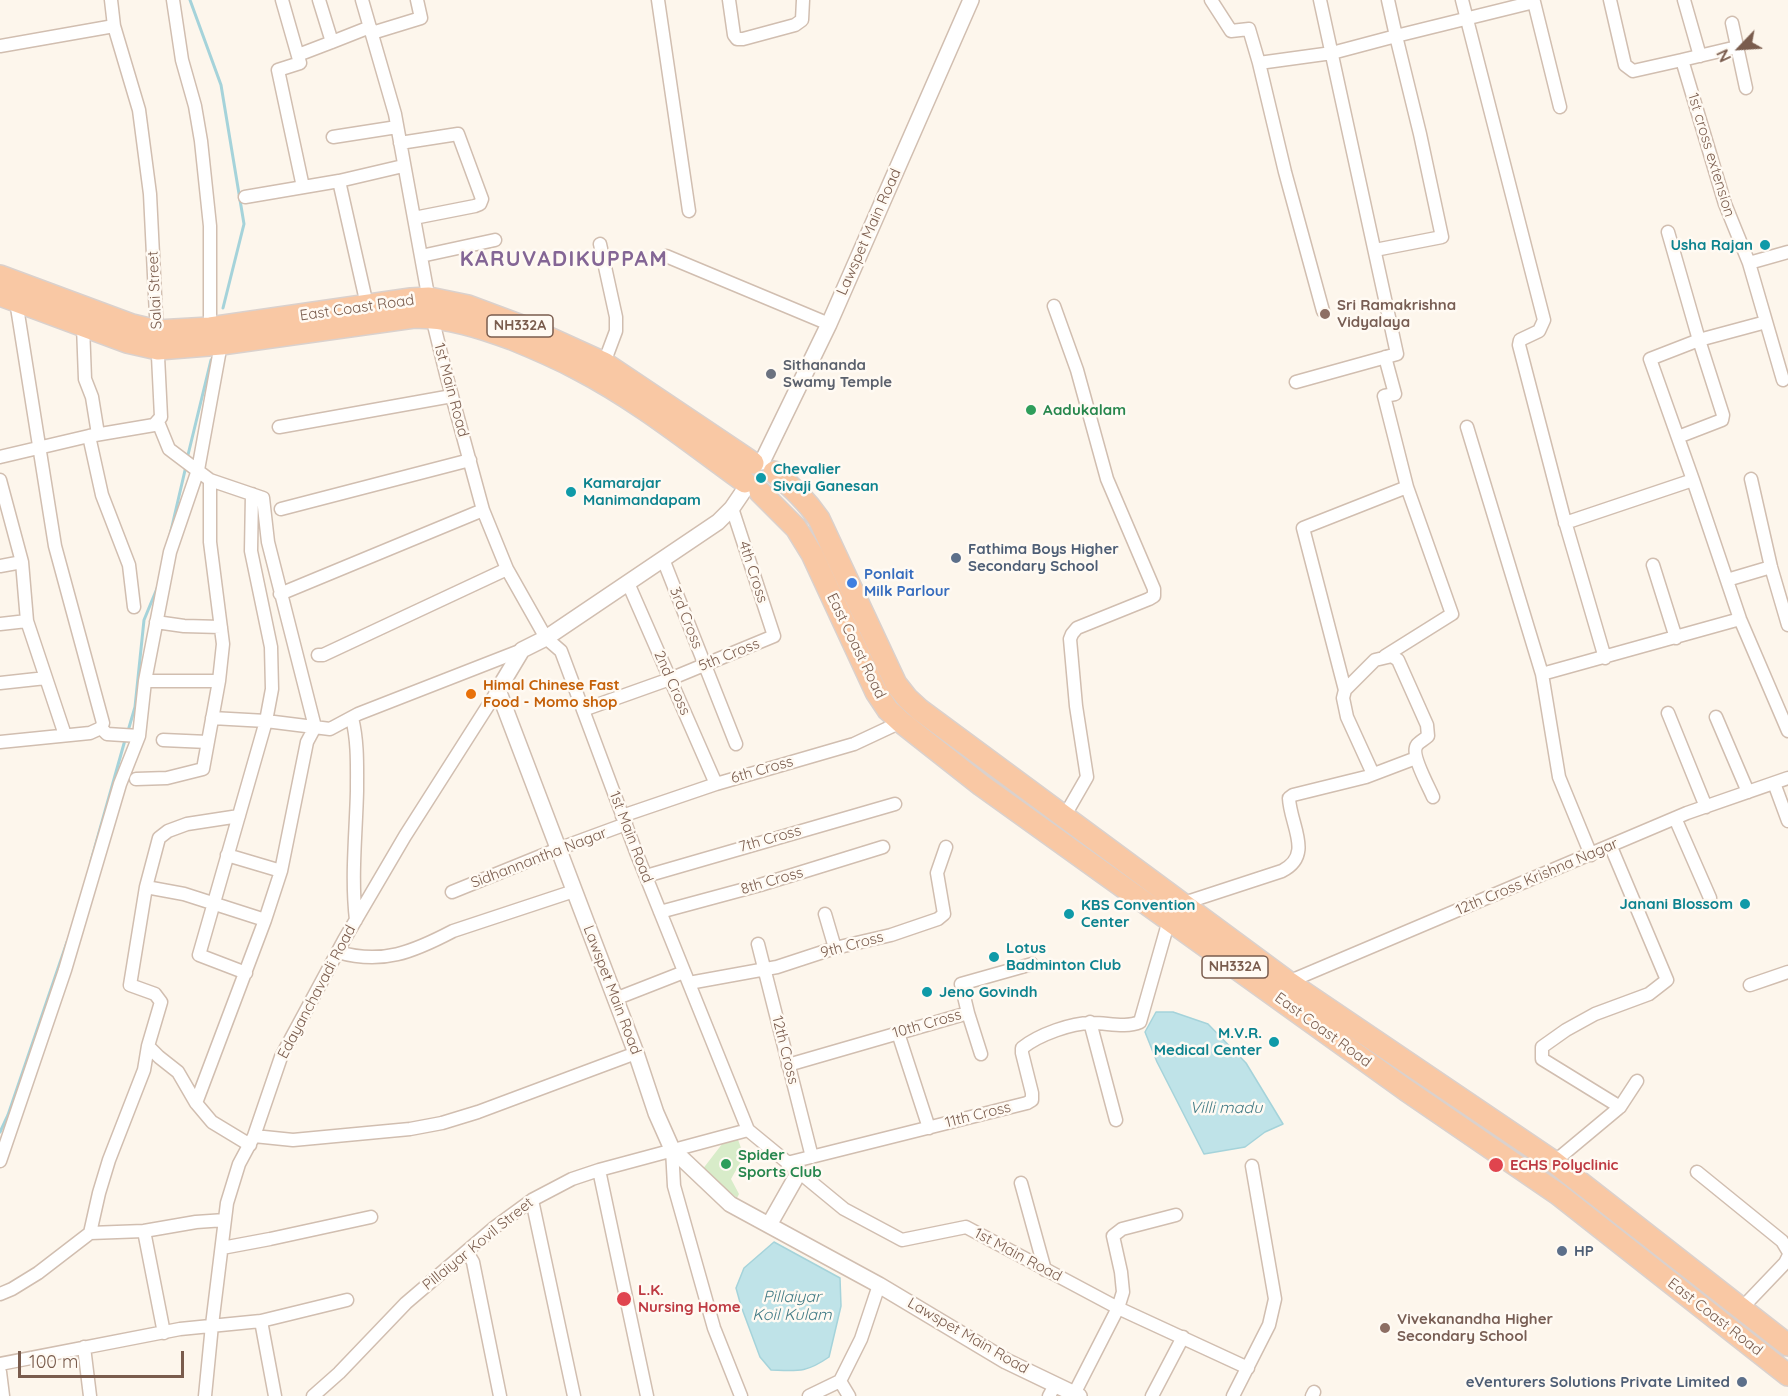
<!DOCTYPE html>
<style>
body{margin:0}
#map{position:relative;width:1788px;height:1396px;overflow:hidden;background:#fdf6ec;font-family:Quicksand,sans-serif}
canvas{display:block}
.north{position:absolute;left:1710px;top:18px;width:60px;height:60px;-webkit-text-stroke:4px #fffaf3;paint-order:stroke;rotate:245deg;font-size:16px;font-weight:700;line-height:24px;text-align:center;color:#7a5c4d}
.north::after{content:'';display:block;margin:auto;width:21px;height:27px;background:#7a5c4d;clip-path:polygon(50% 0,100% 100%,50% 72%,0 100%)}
.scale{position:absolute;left:18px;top:1351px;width:166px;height:27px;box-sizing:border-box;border:3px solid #7a5c4d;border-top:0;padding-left:8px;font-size:18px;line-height:21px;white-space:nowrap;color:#7a5c4d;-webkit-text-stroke:4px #fffaf3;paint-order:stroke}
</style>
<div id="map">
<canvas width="1788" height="1396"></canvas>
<div class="north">N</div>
<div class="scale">100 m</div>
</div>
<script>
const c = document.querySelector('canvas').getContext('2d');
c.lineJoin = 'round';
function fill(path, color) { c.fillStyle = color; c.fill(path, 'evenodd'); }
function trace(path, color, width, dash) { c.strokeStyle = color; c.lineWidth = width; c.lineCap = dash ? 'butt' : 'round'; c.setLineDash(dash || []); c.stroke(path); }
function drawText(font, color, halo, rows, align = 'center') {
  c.font = font + ' Quicksand,sans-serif'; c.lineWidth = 5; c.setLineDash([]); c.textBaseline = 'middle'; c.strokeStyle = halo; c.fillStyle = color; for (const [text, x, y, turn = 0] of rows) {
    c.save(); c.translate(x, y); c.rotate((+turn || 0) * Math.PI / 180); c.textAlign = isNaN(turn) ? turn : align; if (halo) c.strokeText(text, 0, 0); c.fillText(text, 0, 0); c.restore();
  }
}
fill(new Path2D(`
 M 729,1135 L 737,1137 L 744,1156 L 731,1179 L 739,1194 L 737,1198 L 702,1170 Z`), '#d8ecc9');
const water = new Path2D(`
 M 1156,1012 L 1173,1012 L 1208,1024 L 1246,1063 L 1283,1124 L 1265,1132 L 1245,1147 L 1204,1154 L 1157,1062 L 1145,1032 Z
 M 774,1242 L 840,1278 L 841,1306 L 829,1357 C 806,1373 798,1371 771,1370 L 760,1357 L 741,1306 L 736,1288 L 744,1268 Z`);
fill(water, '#bfe3e8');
trace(water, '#a5d3da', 1.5);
trace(new Path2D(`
 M 190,0 L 221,85 L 244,224 L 223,308
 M 187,459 L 211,360
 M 170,535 L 186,466
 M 128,731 L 135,707 L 144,620 L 158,586
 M 91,861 L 125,740
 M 0,1132 L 8,1115 L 67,942`), '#a5d3da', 3);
const minor = new Path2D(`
 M 173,0 L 182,60 L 195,106 L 201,141 L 210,226 L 210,328
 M 282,0 L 300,63 L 278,70 L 303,187
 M 319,0 L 332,42 L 370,27
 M 362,0 L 395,114 L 432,317 L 446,374 L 483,510 L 507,569 L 546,638 L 561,651 L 636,852 L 748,1130 L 844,1209 L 902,1240 L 966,1227 L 1118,1308 L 1248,1368
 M 658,0 L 689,211
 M 729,0 L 734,35 L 737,39 L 743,39 L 795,25 L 802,20 L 803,0
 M 1211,0 L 1231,31 L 1249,29 L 1259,63
 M 1388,0 L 1396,36 L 1534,2 L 1560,107
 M 1462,0 L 1544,320 L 1539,331 L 1520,340 L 1519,345 L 1564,518 L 1605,658
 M 1610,0 L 1625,65 L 1633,71 L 1682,60
 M 1684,0 L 1700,56
 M 1732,23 L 1746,88
 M 372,33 L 421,18 L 417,0
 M 0,46 L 114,26
 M 1737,47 L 1682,60 L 1725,204 L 1749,263 L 1788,252
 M 298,55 L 332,42
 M 333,137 L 397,127
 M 400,143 L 458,134 L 482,199 L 480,204 L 475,206 L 414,218
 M 245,197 L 339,181
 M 1668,232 L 1699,340 L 1766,322
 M 600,244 L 616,317 L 616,331 L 604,363
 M 421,256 L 495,240
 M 666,256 L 829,324
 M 1749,263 L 1783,380
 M 367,305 L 339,181 L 403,166
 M 1054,306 L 1077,370 L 1107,479 L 1154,589 L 1154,596 L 1149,599 L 1077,628 L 1072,634 L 1070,639 L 1076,706 L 1087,777 L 1064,817
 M 1323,311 L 1285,172 L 1259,63 L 1332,53 L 1396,36 L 1420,134 L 1442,237 L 1375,250
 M 83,326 L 85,379 L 92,397 L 98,434
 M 1296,382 L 1397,354 L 1320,0
 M 158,422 L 169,449 L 210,480 L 263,498 L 268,542 L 315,727 L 307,742 L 281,871 L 265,920 L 196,1103
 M 279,427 L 452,396
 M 1467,427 L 1542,674 L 1559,777 L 1591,855
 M 89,436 L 102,495 L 129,565 L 134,607
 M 1678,437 L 1722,420 L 1723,415 L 1699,340 L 1650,359 L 1693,480 L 1740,619 L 1788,731
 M 0,457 L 89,436 L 154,425 L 161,417 L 150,194 L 139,110 L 114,26 L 111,0
 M 1751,479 L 1771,567 L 1788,625
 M 0,480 L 22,562 L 27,621 L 0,624
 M 281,509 L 470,460
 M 1565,523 L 1693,480
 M 663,559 L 736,744
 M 1653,565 L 1676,638
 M 0,566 L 22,562
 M 1727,580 L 1771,567
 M 628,583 L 716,784
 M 280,594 L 483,510
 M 27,621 L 65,735
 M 156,622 L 184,626 L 221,627
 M 318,655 L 323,655 L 507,569
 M 1385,656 L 1452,614 L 1407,487 L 1384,396 L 1395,394 L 1385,357
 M 1542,674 L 1740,619
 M 145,681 L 219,681
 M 0,683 L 46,678
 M 1345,690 L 1303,528 L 1407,487
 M 583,710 L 670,679 L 774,636 L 732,508
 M 1668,713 L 1706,807
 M 1716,717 L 1748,792
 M 212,718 L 266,721 L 330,729 L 358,714 L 522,650
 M 352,718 C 358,742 357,766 357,791 C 356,834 351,877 356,920
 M 101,728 L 107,734 L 139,736
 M 163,740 L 208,742
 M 0,742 L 90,733 L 101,728 L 103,723 L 55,546 L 16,301
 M 1373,774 L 1347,717 L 1343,698 L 1345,690 L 1375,660 L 1392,656 L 1398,660 L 1427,725 L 1428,736 C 1425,739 1419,742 1417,745 C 1410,754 1429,787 1433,797
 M 136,779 L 167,778 L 203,769 L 219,681 L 223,644 L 210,542 L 210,480
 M 1774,783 L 1788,821
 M 622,816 L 716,784 L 854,744 L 901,722
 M 1675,818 L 1710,898
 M 1611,847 L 1667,980 L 1649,994 L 1595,1014 L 1566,1030 L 1542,1047 L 1542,1059 L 1620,1107
 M 227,855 L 281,871
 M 646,876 L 895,804
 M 146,887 L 184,894 L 265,920
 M 452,892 L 558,849 L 626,824
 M 1181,904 L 1282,871 C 1314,855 1290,825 1289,798 L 1293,795 L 1366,777 L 1416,758
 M 660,912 L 760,885 L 883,847
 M 825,914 L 835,948
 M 758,944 L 812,1157
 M 338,952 C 382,965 413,952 453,931 L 574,891
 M 246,973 L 199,955 L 266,721 L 272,689 L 271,647 L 251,551 L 252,494
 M 1288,982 L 1687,813 L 1788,778
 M 689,983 L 777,967 L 835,948 L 891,935 L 938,919 L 944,914 L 937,873 L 946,847
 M 1750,985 L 1788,972
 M 615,999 L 684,972
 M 968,1013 L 981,1054
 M 1090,1022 L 1116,1120
 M 898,1033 L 929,1128
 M 148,1046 L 159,1057 L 178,1072 L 196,1103 L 212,1122 L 250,1145
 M 788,1065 L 968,1013 L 961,984 L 1032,964
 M 254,1136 L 293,1140 L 410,1129 L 442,1123 L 478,1112 L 636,1053
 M 672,1149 L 674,1186 L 714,1328 L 741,1396
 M 0,1161 L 65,970 L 120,784 L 139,736 L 145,681 L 170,552 L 198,470 L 221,344
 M 1554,1162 L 1620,1107 L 1637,1081
 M 787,1163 L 1027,1103 L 1032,1100 L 1032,1093 L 1022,1053 L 1022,1048 C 1038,1035 1073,1022 1093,1023 C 1108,1023 1126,1028 1140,1022 L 1169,920
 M 599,1170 L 647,1396
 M 1697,1172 L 1782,1241 L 1788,1251
 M 1021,1183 L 1045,1270
 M 532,1200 L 574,1396
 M 144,1231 L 164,1333
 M 90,1233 L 99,1193 L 109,1160 L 144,1070 L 148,1046 L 161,1002 L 155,994 L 130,985 L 146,887 L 159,838 L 168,831 L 187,824 L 239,816
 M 222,1248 L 270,1239 L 371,1217
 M 467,1252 L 473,1262 L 500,1396
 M 0,1294 L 12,1289 L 38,1273 L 90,1233 L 144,1231 L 196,1222 L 225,1220
 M 1741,1309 L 1785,1263 L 1788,1257
 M 261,1321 L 275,1396
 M 84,1347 L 90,1396
 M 0,1364 L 180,1329 L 261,1321 L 347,1300
 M 0,1372 L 3,1396
 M 840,1381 L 849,1396
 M 1074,1394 L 1118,1308 L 1123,1292 L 1121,1272 L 1113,1236 L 1122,1229 L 1176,1215
 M 205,1396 L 212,1325 L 227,1203 L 239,1164 L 254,1136 L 281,1057 L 344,940 L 405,836 L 498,690
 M 313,1396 L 339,1373 L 406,1303 L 495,1227 L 532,1200 L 572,1179 L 599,1170 L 748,1130
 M 809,1396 L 840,1381 L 861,1339 L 879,1285
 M 1049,1396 L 1055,1385
 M 1152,1396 L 1183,1337
 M 1233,1396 L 1269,1325 L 1275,1299 L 1252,1166
 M 1312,1396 L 1314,1392`);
const tertiary = new Path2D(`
 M 762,462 L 829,324 L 971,0
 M 747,486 L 732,508 L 718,522 L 546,638 L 522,650 L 498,690 L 636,1053 L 656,1113 L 672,1149 L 730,1204 L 879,1285 L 1006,1361 L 1079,1396
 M 769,1225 L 799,1172`);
const trunk = new Path2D(`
 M 0,276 L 132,325 L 157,331 L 210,328 L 411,299 L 429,298 L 468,306 L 527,328 L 604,363 L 753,463
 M 0,295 L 127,342 L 158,349 L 221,344 L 414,317 C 448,317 480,327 512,339 C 534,348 557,358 578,369 C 638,400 691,443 745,482
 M 774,472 C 792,487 806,500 819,519 L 896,684 L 907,698 L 920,710 L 1288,982 L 1554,1162 L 1788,1345
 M 760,492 L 796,528 L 812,554 L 876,692 L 888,710 L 901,722 L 981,785 L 1406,1090 L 1558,1194 L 1788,1375`);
trace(minor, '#d1beb0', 15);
trace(tertiary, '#d1beb0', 18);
trace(trunk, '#dad1cd', 24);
trace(minor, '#fff', 12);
trace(tertiary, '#fff', 15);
trace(trunk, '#f9c8a4', 21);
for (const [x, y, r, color] of [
 [1765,245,6,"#0f9aa8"],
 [1325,314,6,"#8d6e63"],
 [771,374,6,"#6b7280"],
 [1031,410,6,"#2e9e5b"],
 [761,478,6,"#0f9aa8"],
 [571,492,6,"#0f9aa8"],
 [956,558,6,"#5c6f8a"],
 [852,583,6,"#3f7fe0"],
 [471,694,6,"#e8710a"],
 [1745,904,6,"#0f9aa8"],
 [1069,914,6,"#0f9aa8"],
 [994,957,6,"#0f9aa8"],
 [927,992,6,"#0f9aa8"],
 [1274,1042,6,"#0f9aa8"],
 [726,1164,6,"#2e9e5b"],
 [1496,1165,8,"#e0444e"],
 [1562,1251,6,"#5c6f8a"],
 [624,1299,8,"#e0444e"],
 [1385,1328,6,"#8d6e63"],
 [1742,1382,6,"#5c6f8a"]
]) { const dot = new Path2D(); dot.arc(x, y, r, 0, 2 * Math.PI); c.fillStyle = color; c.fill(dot); trace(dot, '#fffaf3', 2); }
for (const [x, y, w] of [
 [520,326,66],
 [1235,967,66]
]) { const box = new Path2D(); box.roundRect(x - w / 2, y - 11, w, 22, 4.5); c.fillStyle = '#fffaf3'; c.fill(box); trace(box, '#7a5c4d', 1.5); }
drawText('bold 14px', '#7a5c4d', null, [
 ["NH332A",520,326],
 ["NH332A",1235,967]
]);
drawText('15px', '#7a5c4d', '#fffaf3', [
 ["1st cross extension",1711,155,73],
 ["Lawspet Main Road",869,232,-66],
 ["Salai Street",155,290,-93],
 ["East Coast Road",357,308,-8],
 ["1st Main Road",451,390,75],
 ["4th Cross",753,572,72],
 ["3rd Cross",686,618,68],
 ["East Coast Road",856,646,64],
 ["5th Cross",729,655,-22],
 ["2nd Cross",672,683,66],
 ["6th Cross",762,770,-16],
 ["1st Main Road",631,837,69],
 ["7th Cross",770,839,-16],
 ["Sidhannantha Nagar",539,858,-21],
 ["12th Cross Krishna Nagar",1537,877,-23],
 ["8th Cross",772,881,-16],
 ["9th Cross",852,945,-15],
 ["Lawspet Main Road",612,990,69],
 ["Edayanchavadi Road",317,992,-62],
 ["10th Cross",927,1024,-16],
 ["East Coast Road",1323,1030,36],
 ["12th Cross",785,1050,76],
 ["11th Cross",978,1115,-14],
 ["Pillaiyar Kovil Street",478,1244,-39],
 ["1st Main Road",1018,1255,28],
 ["East Coast Road",1715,1317,38],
 ["Lawspet Main Road",968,1336,30]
]);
drawText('bold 15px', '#0d838f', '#fffaf3', [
 ["Usha Rajan",1753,245,"right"],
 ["Chevalier",773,469],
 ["Sivaji Ganesan",773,486],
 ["Kamarajar",583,483],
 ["Manimandapam",583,500],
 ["Janani Blossom",1733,904,"right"],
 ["KBS Convention",1081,905],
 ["Center",1081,922],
 ["Lotus",1006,948],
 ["Badminton Club",1006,965],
 ["Jeno Govindh",939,992],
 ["M.V.R.",1262,1033,"right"],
 ["Medical Center",1262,1050,"right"]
], 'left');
drawText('bold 15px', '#785e54', '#fffaf3', [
 ["Sri Ramakrishna",1337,305],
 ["Vidyalaya",1337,322],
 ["Vivekanandha Higher",1397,1319],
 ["Secondary School",1397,1336]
], 'left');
drawText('bold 15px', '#5b616d', '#fffaf3', [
 ["Sithananda",783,365],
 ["Swamy Temple",783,382]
], 'left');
drawText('bold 15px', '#27864d', '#fffaf3', [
 ["Aadukalam",1043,410],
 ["Spider",738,1155],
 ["Sports Club",738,1172]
], 'left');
drawText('bold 15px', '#4e5e75', '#fffaf3', [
 ["Fathima Boys Higher",968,549],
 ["Secondary School",968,566],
 ["HP",1574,1251],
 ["eVenturers Solutions Private Limited",1730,1382,"right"]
], 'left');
drawText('bold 15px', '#366cbe', '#fffaf3', [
 ["Ponlait",864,574],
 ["Milk Parlour",864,591]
], 'left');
drawText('bold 15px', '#c56008', '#fffaf3', [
 ["Himal Chinese Fast",483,685],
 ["Food - Momo shop",483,702]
], 'left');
drawText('bold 15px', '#be3a42', '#fffaf3', [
 ["ECHS Polyclinic",1510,1165],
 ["L.K.",638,1290],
 ["Nursing Home",638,1307]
], 'left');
drawText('italic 16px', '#437c86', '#fffaf3', [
 ["Villi madu",1226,1108],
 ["Pillaiyar",792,1297],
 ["Koil Kulam",792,1315]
]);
c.letterSpacing = '1.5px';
drawText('bold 21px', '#846695', '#fffaf3', [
 ["KARUVADIKUPPAM",564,260]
]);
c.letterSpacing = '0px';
</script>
